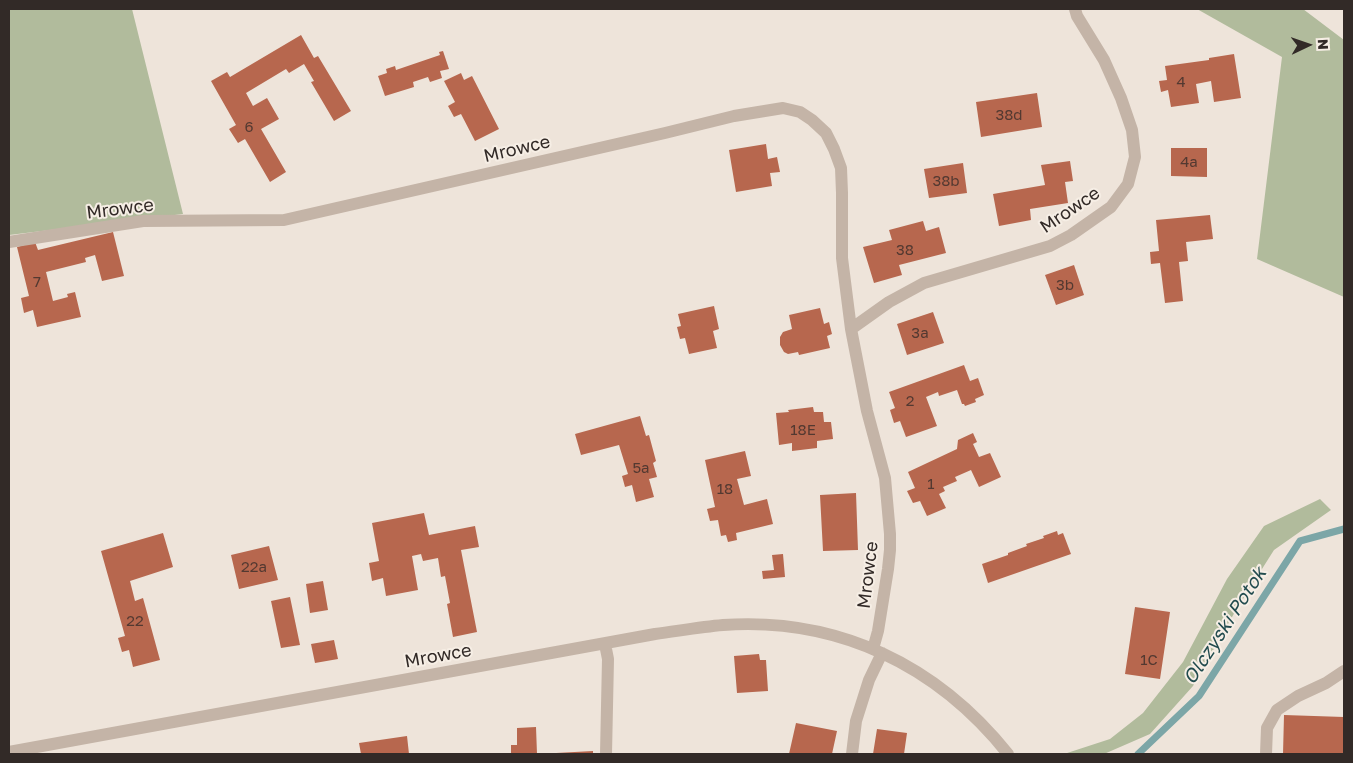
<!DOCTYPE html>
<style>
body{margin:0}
#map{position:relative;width:1353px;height:763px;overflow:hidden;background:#eee4da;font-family:"Golos Text",sans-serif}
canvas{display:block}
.frame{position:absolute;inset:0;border:10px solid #322a27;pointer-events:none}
.north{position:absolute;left:1283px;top:20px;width:50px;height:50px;-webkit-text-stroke:4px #f6eee5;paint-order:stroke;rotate:87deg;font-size:14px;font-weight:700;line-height:20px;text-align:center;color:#322a27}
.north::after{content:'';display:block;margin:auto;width:18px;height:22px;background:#322a27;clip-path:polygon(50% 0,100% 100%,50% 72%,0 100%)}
</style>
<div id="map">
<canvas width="1353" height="763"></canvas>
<div class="frame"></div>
<div class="north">N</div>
</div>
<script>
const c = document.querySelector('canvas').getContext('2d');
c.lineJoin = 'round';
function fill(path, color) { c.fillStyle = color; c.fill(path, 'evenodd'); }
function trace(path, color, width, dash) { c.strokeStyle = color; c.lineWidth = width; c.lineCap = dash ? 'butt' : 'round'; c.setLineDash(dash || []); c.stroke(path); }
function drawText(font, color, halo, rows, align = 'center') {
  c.font = font + ' "Golos Text",sans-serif'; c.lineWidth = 4; c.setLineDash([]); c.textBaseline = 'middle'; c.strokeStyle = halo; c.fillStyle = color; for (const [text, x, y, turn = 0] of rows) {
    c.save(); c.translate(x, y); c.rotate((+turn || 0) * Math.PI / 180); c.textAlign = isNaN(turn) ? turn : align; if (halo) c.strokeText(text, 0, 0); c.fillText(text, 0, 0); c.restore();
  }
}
fill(new Path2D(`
 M 9,9 L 132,9 L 183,214 L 9,235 Z
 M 1197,9 L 1303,9 L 1344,40 L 1344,297 L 1257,259 L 1282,57 Z
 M 1320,499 L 1331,510 L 1274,550 L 1236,610 L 1193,686 L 1150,734 L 1104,754 L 1064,754 L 1110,739 L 1143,713 L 1183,662 L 1227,579 L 1264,526 Z`), '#b1bb9c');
trace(new Path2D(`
 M 1138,754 L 1199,696 L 1300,541 L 1344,529`), '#7ca6a7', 7);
fill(new Path2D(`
 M 301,35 L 314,58 L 318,56 L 351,111 L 334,121 L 311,82 L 314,81 L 304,64 L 289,73 L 286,69 L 246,93 L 253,106 L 267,98 L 279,119 L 261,129 L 286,172 L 270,182 L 245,139 L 238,143 L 229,129 L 236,125 L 211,81 L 227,72 L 230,77 Z
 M 443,51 L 449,69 L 440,71 L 442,78 L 430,82 L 428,77 L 413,82 L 414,87 L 385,96 L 378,76 L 387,73 L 386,69 L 395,66 L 396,70 L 440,55 L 439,52 Z
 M 1234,54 L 1241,98 L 1214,102 L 1211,81 L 1196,84 L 1199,103 L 1171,107 L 1168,90 L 1161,92 L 1159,81 L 1167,80 L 1165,66 L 1209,60 L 1209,58 Z
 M 461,73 L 464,80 L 472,76 L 499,129 L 475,141 L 461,114 L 454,117 L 448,106 L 455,102 L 444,81 Z
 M 1037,93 L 1042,127 L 981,137 L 976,102 Z
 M 766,144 L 768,159 L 777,157 L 780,172 L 770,173 L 772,186 L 736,192 L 729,150 Z
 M 1171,148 L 1207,148 L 1207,177 L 1171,176 Z
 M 1070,161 L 1073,181 L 1065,182 L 1068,203 L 1030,209 L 1031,220 L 999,226 L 993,194 L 1045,185 L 1041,165 Z
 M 963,163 L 967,193 L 929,198 L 924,169 Z
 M 1210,215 L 1213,239 L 1186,242 L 1188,261 L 1179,262 L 1183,301 L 1165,303 L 1160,263 L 1151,264 L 1150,252 L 1159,251 L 1156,220 Z
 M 923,221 L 926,231 L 939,227 L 946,253 L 899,265 L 902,275 L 874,283 L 863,247 L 892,240 L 889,230 Z
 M 113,232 L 124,276 L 102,281 L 95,255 L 85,258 L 86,262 L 46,272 L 53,301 L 68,297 L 67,294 L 75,292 L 81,317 L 37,327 L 33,310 L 24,313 L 21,298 L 29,296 L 17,247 L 35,242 L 38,250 Z
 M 1074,265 L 1084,295 L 1056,305 L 1045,275 Z
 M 714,306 L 719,329 L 713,331 L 717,348 L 689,354 L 685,338 L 680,339 L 677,327 L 681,326 L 678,314 Z
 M 820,308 L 824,324 L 829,322 L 832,334 L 827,336 L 830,348 L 799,355 L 798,352 L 788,354 L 784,352 L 780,345 L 780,337 L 783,332 L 792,329 L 789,315 Z
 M 933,312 L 944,343 L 907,355 L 897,324 Z
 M 964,365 L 970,381 L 978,378 L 984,395 L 975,399 L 976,402 L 965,406 L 964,404 L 962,404 L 957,390 L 939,396 L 938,392 L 926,397 L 937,426 L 906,437 L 900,421 L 894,423 L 890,410 L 895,408 L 889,392 Z
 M 813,407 L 814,412 L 823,412 L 824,422 L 831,422 L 833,439 L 817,441 L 817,448 L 792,451 L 792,443 L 779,445 L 776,413 L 789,412 L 788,410 Z
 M 640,416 L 646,436 L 649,435 L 656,461 L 653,463 L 657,477 L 649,479 L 654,497 L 636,502 L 632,485 L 625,487 L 622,476 L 628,474 L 619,445 L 581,455 L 575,434 Z
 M 973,433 L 977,442 L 973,444 L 979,457 L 990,453 L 1001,477 L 979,487 L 971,470 L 955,477 L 957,481 L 943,487 L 945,491 L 939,494 L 946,508 L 927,516 L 920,501 L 913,503 L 907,491 L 915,488 L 908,472 L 957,449 L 958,440 Z
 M 745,451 L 751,476 L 737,479 L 744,505 L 767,499 L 773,524 L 736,533 L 737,540 L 728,542 L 726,535 L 721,536 L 718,520 L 710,521 L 707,509 L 715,507 L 705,460 Z
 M 856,493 L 858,550 L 823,551 L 820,495 Z
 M 424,513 L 429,535 L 475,526 L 479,547 L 461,550 L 477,632 L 453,637 L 447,604 L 450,603 L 445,576 L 441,577 L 438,558 L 423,561 L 421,554 L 412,556 L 418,590 L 386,596 L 383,578 L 372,581 L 369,563 L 379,561 L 372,523 Z
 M 1057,531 L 1058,535 L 1063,533 L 1071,554 L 988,583 L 982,564 L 1008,555 L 1008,553 L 1027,546 L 1026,544 L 1044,538 L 1043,536 Z
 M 163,533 L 173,567 L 130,581 L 135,601 L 143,598 L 160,660 L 133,667 L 129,650 L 122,652 L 118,638 L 125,636 L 101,551 Z
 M 269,546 L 278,580 L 239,589 L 231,555 Z
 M 783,554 L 785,577 L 763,579 L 762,571 L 774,570 L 772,555 Z
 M 323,581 L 328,610 L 310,613 L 306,584 Z
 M 290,597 L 300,645 L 281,648 L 271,601 Z
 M 1135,607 L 1170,612 L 1160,679 L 1125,674 Z
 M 334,640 L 338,659 L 315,663 L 311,644 Z
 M 759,654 L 760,660 L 766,660 L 768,691 L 737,693 L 734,656 Z
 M 1284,715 L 1344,717 L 1344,754 L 1283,754 Z
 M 796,723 L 837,731 L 832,754 L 789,754 Z
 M 536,727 L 537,754 L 511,754 L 511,745 L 517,745 L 517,728 Z
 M 877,729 L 907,733 L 904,754 L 873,754 Z
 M 407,736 L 409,754 L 361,754 L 359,743 Z
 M 593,751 L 593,754 L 557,754 L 556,753 Z`), '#b7674e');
trace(new Path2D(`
 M 9,242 L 143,221 L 284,220 L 665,133 L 734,116 L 783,108 L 800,112 L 812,120 L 826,133 L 834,149 L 841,168 L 842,193 L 842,258 L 851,329 L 867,411 L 885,478 L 890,534 L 890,550 L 888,569 L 878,631 L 873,649
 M 851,329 L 889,302 L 924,283 L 1050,246 L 1071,235 L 1111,207 L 1128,184 L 1135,157 L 1132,130 L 1121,98 L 1104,60 L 1077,16 L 1075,9
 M 605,644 L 608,659 L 606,754
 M 9,752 L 655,634 C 678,631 700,627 723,625 C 838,617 937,665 1008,754
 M 852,754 L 856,721 L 869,680 L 882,653
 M 1266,754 L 1267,728 L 1277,710 L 1298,696 L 1326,683 L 1344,671`), '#c4b4a7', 12);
drawText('15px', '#533931', null, [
 ["4",1181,82],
 ["38d",1009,115],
 ["6",249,127],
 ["4a",1189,162],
 ["38b",946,181],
 ["38",905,250],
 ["7",37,282],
 ["3b",1065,285],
 ["3a",920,333],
 ["2",910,401],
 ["18E",803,430],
 ["5a",641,468],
 ["1",931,484],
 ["18",725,489],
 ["22a",254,567],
 ["22",135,621],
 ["1C",1149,660]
]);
drawText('18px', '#322a27', '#f6eee5', [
 ["Mrowce",517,149,-13],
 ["Mrowce",120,209,-7],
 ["Mrowce",1070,210,-34],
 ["Mrowce",868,575,-83],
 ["Mrowce",438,656,-10]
]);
drawText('italic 19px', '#214b4e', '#f6eee5', [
 ["Olczyski Potok",1225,626,-57]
]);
</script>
